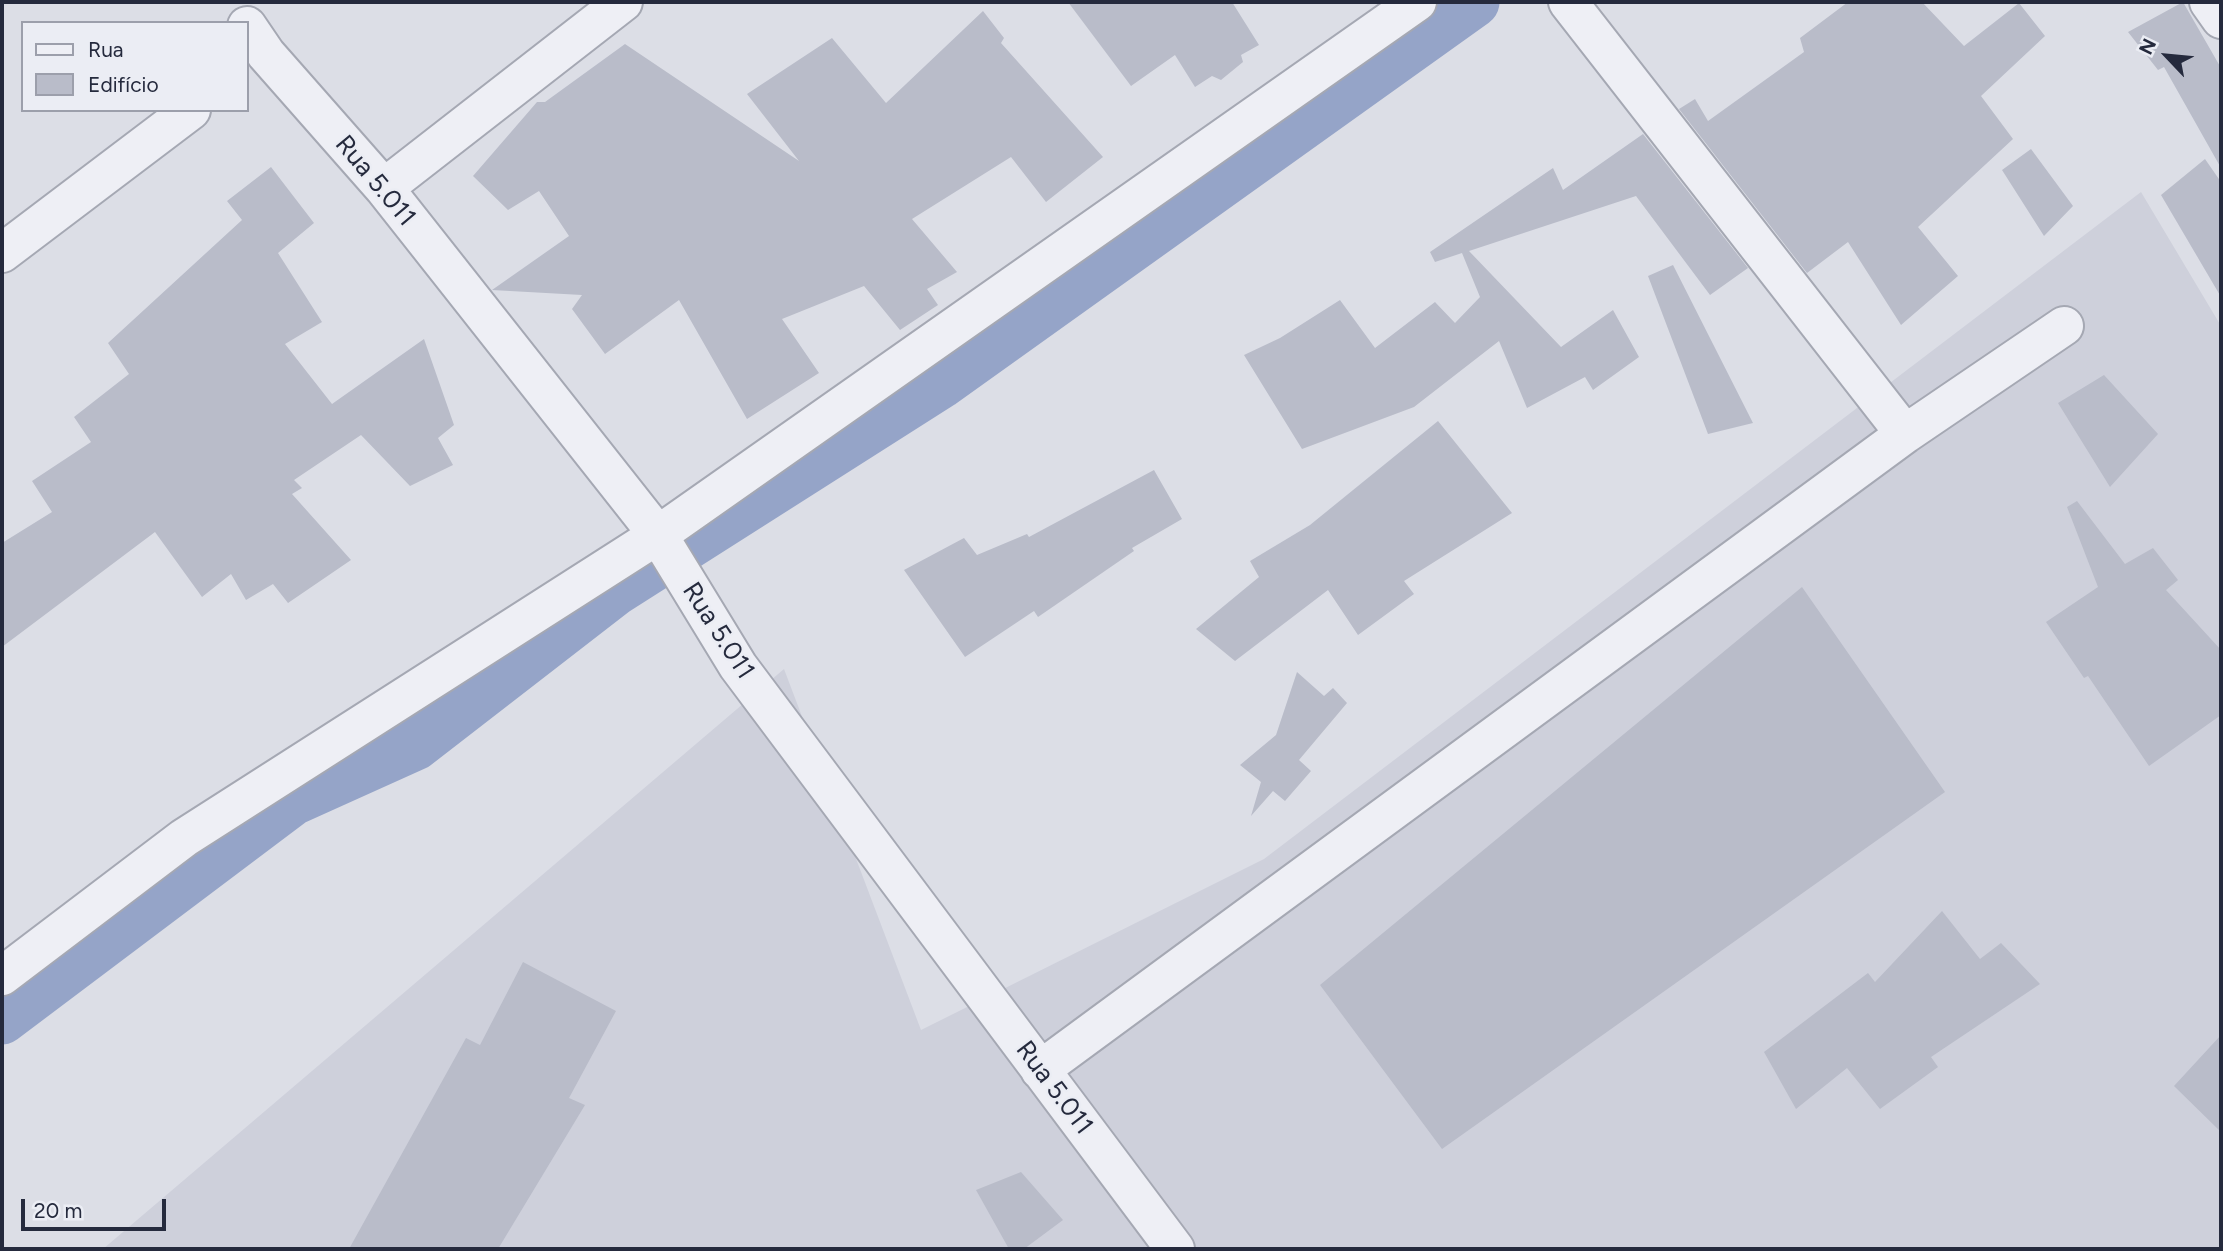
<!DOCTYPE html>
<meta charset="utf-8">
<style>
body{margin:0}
#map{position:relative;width:2223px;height:1251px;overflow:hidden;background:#dcdee6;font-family:Figtree,sans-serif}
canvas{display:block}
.frame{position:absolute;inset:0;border:4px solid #252a3d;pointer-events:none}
.legend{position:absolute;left:21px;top:21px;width:228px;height:91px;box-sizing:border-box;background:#ebedf4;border:2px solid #9c9fab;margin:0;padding:9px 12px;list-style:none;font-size:21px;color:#252a3d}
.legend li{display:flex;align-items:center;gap:14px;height:35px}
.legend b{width:35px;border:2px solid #9c9fab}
.north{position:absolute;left:2132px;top:21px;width:70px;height:70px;-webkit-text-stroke:5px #ebedf4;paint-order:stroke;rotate:296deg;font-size:19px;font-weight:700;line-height:28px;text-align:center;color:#252a3d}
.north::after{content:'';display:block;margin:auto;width:24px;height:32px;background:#252a3d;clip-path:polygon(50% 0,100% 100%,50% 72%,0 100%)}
.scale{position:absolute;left:21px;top:1199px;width:145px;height:32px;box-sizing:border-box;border:4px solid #252a3d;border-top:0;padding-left:9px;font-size:21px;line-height:24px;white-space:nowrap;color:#252a3d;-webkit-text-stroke:5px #ebedf4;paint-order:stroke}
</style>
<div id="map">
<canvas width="2223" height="1251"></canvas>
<div class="frame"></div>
<ul class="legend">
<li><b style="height:9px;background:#eeeff5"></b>Rua</li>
<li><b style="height:19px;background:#b9bcc9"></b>Edifício</li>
</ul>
<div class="north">N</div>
<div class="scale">20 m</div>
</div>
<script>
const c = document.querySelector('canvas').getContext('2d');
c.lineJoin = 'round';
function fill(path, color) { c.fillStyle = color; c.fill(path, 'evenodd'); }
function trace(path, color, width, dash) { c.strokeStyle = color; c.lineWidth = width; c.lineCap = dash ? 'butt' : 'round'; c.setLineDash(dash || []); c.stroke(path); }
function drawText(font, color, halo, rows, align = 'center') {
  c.font = font + ' Figtree,sans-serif'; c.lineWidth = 5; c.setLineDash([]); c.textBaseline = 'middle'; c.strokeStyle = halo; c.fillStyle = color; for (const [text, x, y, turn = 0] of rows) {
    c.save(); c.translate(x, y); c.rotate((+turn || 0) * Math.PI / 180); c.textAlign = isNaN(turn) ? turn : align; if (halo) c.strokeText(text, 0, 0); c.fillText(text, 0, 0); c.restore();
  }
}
fill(new Path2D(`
 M 2141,192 L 2221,326 L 2221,1249 L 103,1249 L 784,669 L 921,1030 L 1264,859 Z`), '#ced0db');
trace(new Path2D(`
 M 2,1019 L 293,800 L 415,745 L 614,591 L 941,383 L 1474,2`), '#95a4c8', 51);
fill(new Path2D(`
 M 1068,2 L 1232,2 L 1259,45 L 1241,55 L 1243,62 L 1221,80 L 1212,76 L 1195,87 L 1175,55 L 1131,86 Z
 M 1848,2 L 1922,2 L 1964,46 L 2019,3 L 2045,36 L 1981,96 L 2013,139 L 1918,227 L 1958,276 L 1901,325 L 1848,242 L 1807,273 L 1679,109 L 1695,99 L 1708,121 L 1804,52 L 1800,38 Z
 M 2183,2 L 2221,68 L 2221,168 L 2164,67 L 2158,70 L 2128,32 Z
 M 983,11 L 1004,38 L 1001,43 L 1103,157 L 1046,202 L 1011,157 L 912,219 L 957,272 L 927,289 L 938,305 L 900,330 L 864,286 L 782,319 L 819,373 L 747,419 L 679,300 L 605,354 L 572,309 L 582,295 L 492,290 L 569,236 L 539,191 L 508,210 L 473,176 L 537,102 L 545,102 L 625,44 L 799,161 L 747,94 L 832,38 L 886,103 Z
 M 1643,134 L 1748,268 L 1710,295 L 1636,196 L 1469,251 L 1561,347 L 1613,310 L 1639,357 L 1593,390 L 1585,377 L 1527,408 L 1499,341 L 1414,407 L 1302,449 L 1244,355 L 1280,338 L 1340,300 L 1375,348 L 1435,302 L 1455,323 L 1480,297 L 1462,253 L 1435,262 L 1430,252 L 1553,168 L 1563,190 Z
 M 2031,149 L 2073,206 L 2044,236 L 2002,170 Z
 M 2205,159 L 2221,182 L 2221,297 L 2161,195 Z
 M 271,167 L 314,223 L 278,253 L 322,322 L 285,344 L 332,404 L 424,339 L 454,425 L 438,438 L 453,465 L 410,486 L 361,435 L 294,480 L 302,488 L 292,494 L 351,560 L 288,603 L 273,584 L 246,600 L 231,574 L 202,597 L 155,532 L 2,647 L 2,543 L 52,512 L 32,481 L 91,442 L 74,417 L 129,374 L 108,343 L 242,220 L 227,201 Z
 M 1673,265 L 1753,423 L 1708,434 L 1648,276 Z
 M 2104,375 L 2158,434 L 2110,487 L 2058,403 Z
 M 1438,421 L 1512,513 L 1404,581 L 1414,594 L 1358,635 L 1328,590 L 1235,661 L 1196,629 L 1259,577 L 1250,561 L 1310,525 Z
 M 1154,470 L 1182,519 L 1132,548 L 1134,551 L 1038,617 L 1034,611 L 965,657 L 904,570 L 964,538 L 977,555 L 1027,534 L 1029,537 Z
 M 2077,501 L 2125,564 L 2153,548 L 2178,580 L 2166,590 L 2221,650 L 2221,715 L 2149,766 L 2088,676 L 2084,678 L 2046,622 L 2098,587 L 2067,507 Z
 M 1802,587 L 1945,792 L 1442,1149 L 1320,985 Z
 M 1297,672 L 1324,696 L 1333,688 L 1347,703 L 1299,760 L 1311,771 L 1285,801 L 1273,791 L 1251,816 L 1261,782 L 1240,765 L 1276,735 Z
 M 1942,911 L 1980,959 L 2001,943 L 2040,984 L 1931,1057 L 1938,1067 L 1880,1109 L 1847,1068 L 1796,1109 L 1764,1052 L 1868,973 L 1875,982 Z
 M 523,962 L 616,1011 L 569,1098 L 585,1105 L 498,1249 L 349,1249 L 466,1038 L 480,1045 Z
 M 2221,1035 L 2221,1132 L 2174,1086 Z
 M 1021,1172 L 1063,1220 L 1024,1249 L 1009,1249 L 976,1190 Z`), '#b9bcc9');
const minor = new Path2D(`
 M 1568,2 L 1905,434
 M 2209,2 L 2221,19
 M 247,26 L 266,54 L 384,188 L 658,535 L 738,666 L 1175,1249
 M 384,188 L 623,2
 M 2,253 L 191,110
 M 2,976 L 184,838 L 658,535 L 1417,2
 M 1040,1070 L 1905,434 L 2064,326`);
trace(minor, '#a5a8b3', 42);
trace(minor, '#eeeff5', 38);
drawText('26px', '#252a3d', '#ebedf4', [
 ["Rua 5.011",375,181,50],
 ["Rua 5.011",718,631,57],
 ["Rua 5.011",1054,1088,53]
]);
</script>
